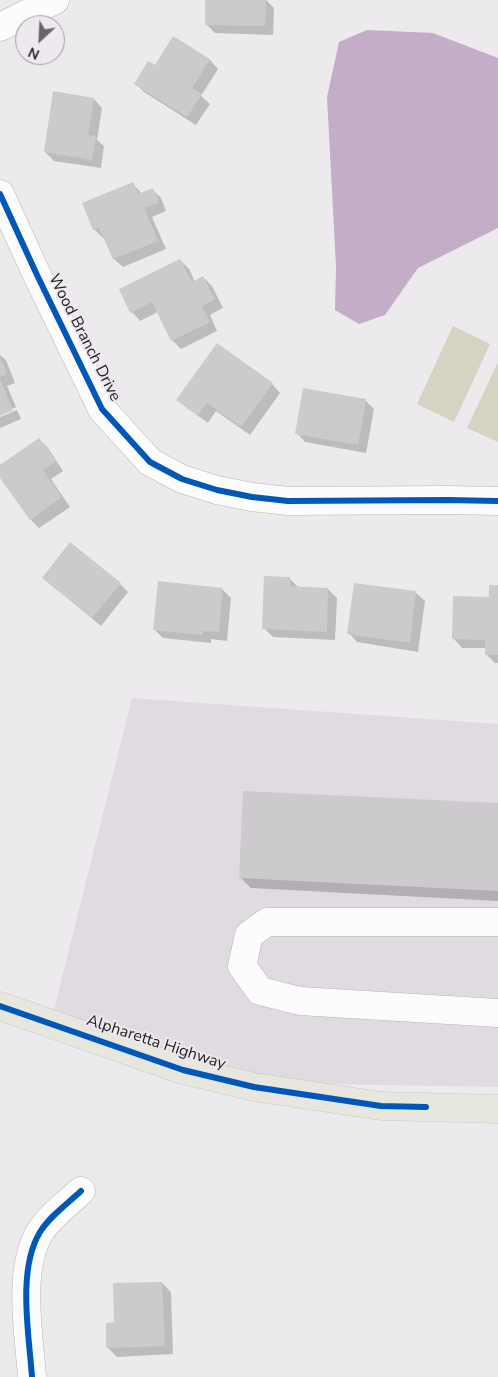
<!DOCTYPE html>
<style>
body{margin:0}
#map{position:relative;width:498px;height:1377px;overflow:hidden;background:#eceaed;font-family:"Nunito Sans",sans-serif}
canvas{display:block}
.north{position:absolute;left:15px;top:15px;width:50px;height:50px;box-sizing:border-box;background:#ede9ee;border:1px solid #9b989c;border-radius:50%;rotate:205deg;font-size:14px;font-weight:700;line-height:20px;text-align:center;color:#201f20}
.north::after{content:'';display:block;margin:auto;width:18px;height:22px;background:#676668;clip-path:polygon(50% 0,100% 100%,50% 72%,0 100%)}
</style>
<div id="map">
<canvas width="498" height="1377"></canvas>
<div class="north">N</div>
</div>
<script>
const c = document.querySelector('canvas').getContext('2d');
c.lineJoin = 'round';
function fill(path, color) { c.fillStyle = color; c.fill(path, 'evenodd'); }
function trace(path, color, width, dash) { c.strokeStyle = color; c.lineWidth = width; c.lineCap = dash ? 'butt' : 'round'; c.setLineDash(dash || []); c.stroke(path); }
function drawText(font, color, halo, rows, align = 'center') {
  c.font = font + ' "Nunito Sans",sans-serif'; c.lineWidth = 4; c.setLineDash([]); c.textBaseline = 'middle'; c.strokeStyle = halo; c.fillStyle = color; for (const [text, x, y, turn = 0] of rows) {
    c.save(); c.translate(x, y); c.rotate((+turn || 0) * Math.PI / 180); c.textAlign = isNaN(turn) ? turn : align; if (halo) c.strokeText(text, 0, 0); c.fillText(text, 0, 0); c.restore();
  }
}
fill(new Path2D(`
 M 132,698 L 498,724 L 498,1087 L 263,1083 L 48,1033 Z`), '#e0dae1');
fill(new Path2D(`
 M 453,326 L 490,344 L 454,422 L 417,404 Z
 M 498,362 L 498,442 L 467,428 Z`), '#d5d3c2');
fill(new Path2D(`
 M 367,30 L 433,33 L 498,58 L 498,228 L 418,268 L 385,315 L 359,324 L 335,310 L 336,266 L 327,97 L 339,42 Z`), '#c3adc8');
fill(new Path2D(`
 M 206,0 L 266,0 L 274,8 L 273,35 L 215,33 L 206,24 Z
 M 174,37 L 210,60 L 218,69 L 201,96 L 210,104 L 196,125 L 144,92 L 135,83 L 155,67 Z
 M 94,99 L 102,108 L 97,140 L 104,146 L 101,168 L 54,161 L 45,152 Z
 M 133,184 L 142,194 L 152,189 L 161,198 L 166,211 L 152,217 L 166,249 L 123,267 L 114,259 L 105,237 L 103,238 L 94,229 Z
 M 180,260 L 189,269 L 195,282 L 203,277 L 212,286 L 223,308 L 210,315 L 217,331 L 181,349 L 172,340 L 158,312 L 140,321 L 132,312 Z
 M 0,355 L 6,360 L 15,383 L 7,386 L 16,407 L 0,414 Z
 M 272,384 L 280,393 L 250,435 L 216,411 L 208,423 L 187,408 L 178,400 Z
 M 365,400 L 374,409 L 366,453 L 305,442 L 297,433 Z
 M 17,410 L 21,419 L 0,428 L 0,417 Z
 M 39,439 L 48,448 L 63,471 L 51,479 L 70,507 L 39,528 L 31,520 L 0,476 L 0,467 Z
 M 43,578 L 120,584 L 128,592 L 101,626 Z
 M 290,579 L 299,588 L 328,589 L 337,598 L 335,640 L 273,637 L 264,628 Z
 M 498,586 L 498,663 L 495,663 L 486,654 L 486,648 L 462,648 L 454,639 L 490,599 Z
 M 222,589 L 231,598 L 227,641 L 211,639 L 211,643 L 163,638 L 154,629 Z
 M 416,593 L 425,601 L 418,652 L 357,642 L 349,633 Z
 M 498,805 L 498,901 L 251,888 L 240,877 Z
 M 162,1283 L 171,1292 L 173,1354 L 117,1357 L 108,1348 L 107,1324 L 116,1324 Z`), '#0003');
fill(new Path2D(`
 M 205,0 L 266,0 L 265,26 L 205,25 Z
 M 173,36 L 210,59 L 192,88 L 202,94 L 187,117 L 134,84 L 148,61 L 155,65 Z
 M 53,91 L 94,98 L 88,135 L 96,136 L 92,160 L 44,152 Z
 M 133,182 L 138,194 L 153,188 L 159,202 L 144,208 L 158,241 L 113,259 L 99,228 L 93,230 L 82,203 Z
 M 180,259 L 192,282 L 203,276 L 215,299 L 202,306 L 210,322 L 171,341 L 152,302 L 130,313 L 119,289 Z
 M 217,343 L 273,383 L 241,427 L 207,403 L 198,415 L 176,400 Z
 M 0,357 L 7,374 L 0,377 Z
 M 0,379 L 13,410 L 0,416 Z
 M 303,388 L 366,399 L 358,445 L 295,434 Z
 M 39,438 L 56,461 L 43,470 L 62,497 L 30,520 L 0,478 L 0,465 Z
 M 70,542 L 121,583 L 92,618 L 42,578 Z
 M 264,576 L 290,577 L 290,586 L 328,588 L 327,632 L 262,629 Z
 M 158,581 L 223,588 L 219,632 L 203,631 L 203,635 L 153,630 Z
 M 354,583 L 416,591 L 410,643 L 347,634 Z
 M 489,585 L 498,585 L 498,655 L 485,655 L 485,640 L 452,639 L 453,596 L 489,597 Z
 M 243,791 L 498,803 L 498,891 L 239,878 Z
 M 162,1282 L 165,1346 L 106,1348 L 106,1323 L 114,1322 L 113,1283 Z`), '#cccacc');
const minor = new Path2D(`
 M 0,27 L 55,0
 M 0,194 L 37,275 L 102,409 L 150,462 L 182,479 L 217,490 L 252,497 L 288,501 L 447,500 L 498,501
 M 498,922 L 267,922 L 249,935 L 242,966 L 260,991 L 300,1001 L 498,1013
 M 32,1377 C 29,1334 17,1270 40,1232 C 50,1216 67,1204 81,1191`);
const major = new Path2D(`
 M 0,1006 L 183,1070 L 254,1087 L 381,1106 L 498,1109`);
trace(minor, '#b6b4b7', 29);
trace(major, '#c7c7c8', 29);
trace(minor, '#fcfcfc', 28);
trace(major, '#e7e6df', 28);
trace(new Path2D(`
 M 0,194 L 37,275 L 102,409 L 150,462 L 182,479 L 217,490 L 252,497 L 288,501 L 447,500 L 498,501
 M 0,1006 L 183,1070 L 254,1087 L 381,1106 L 426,1107
 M 32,1377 C 29,1334 17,1270 40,1232 C 50,1216 67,1204 81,1191`), '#0057b8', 6);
drawText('16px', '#201f20', '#ede9ee', [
 ["Wood Branch Drive",84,338,63],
 ["Alpharetta Highway",156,1043,18]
]);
</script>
